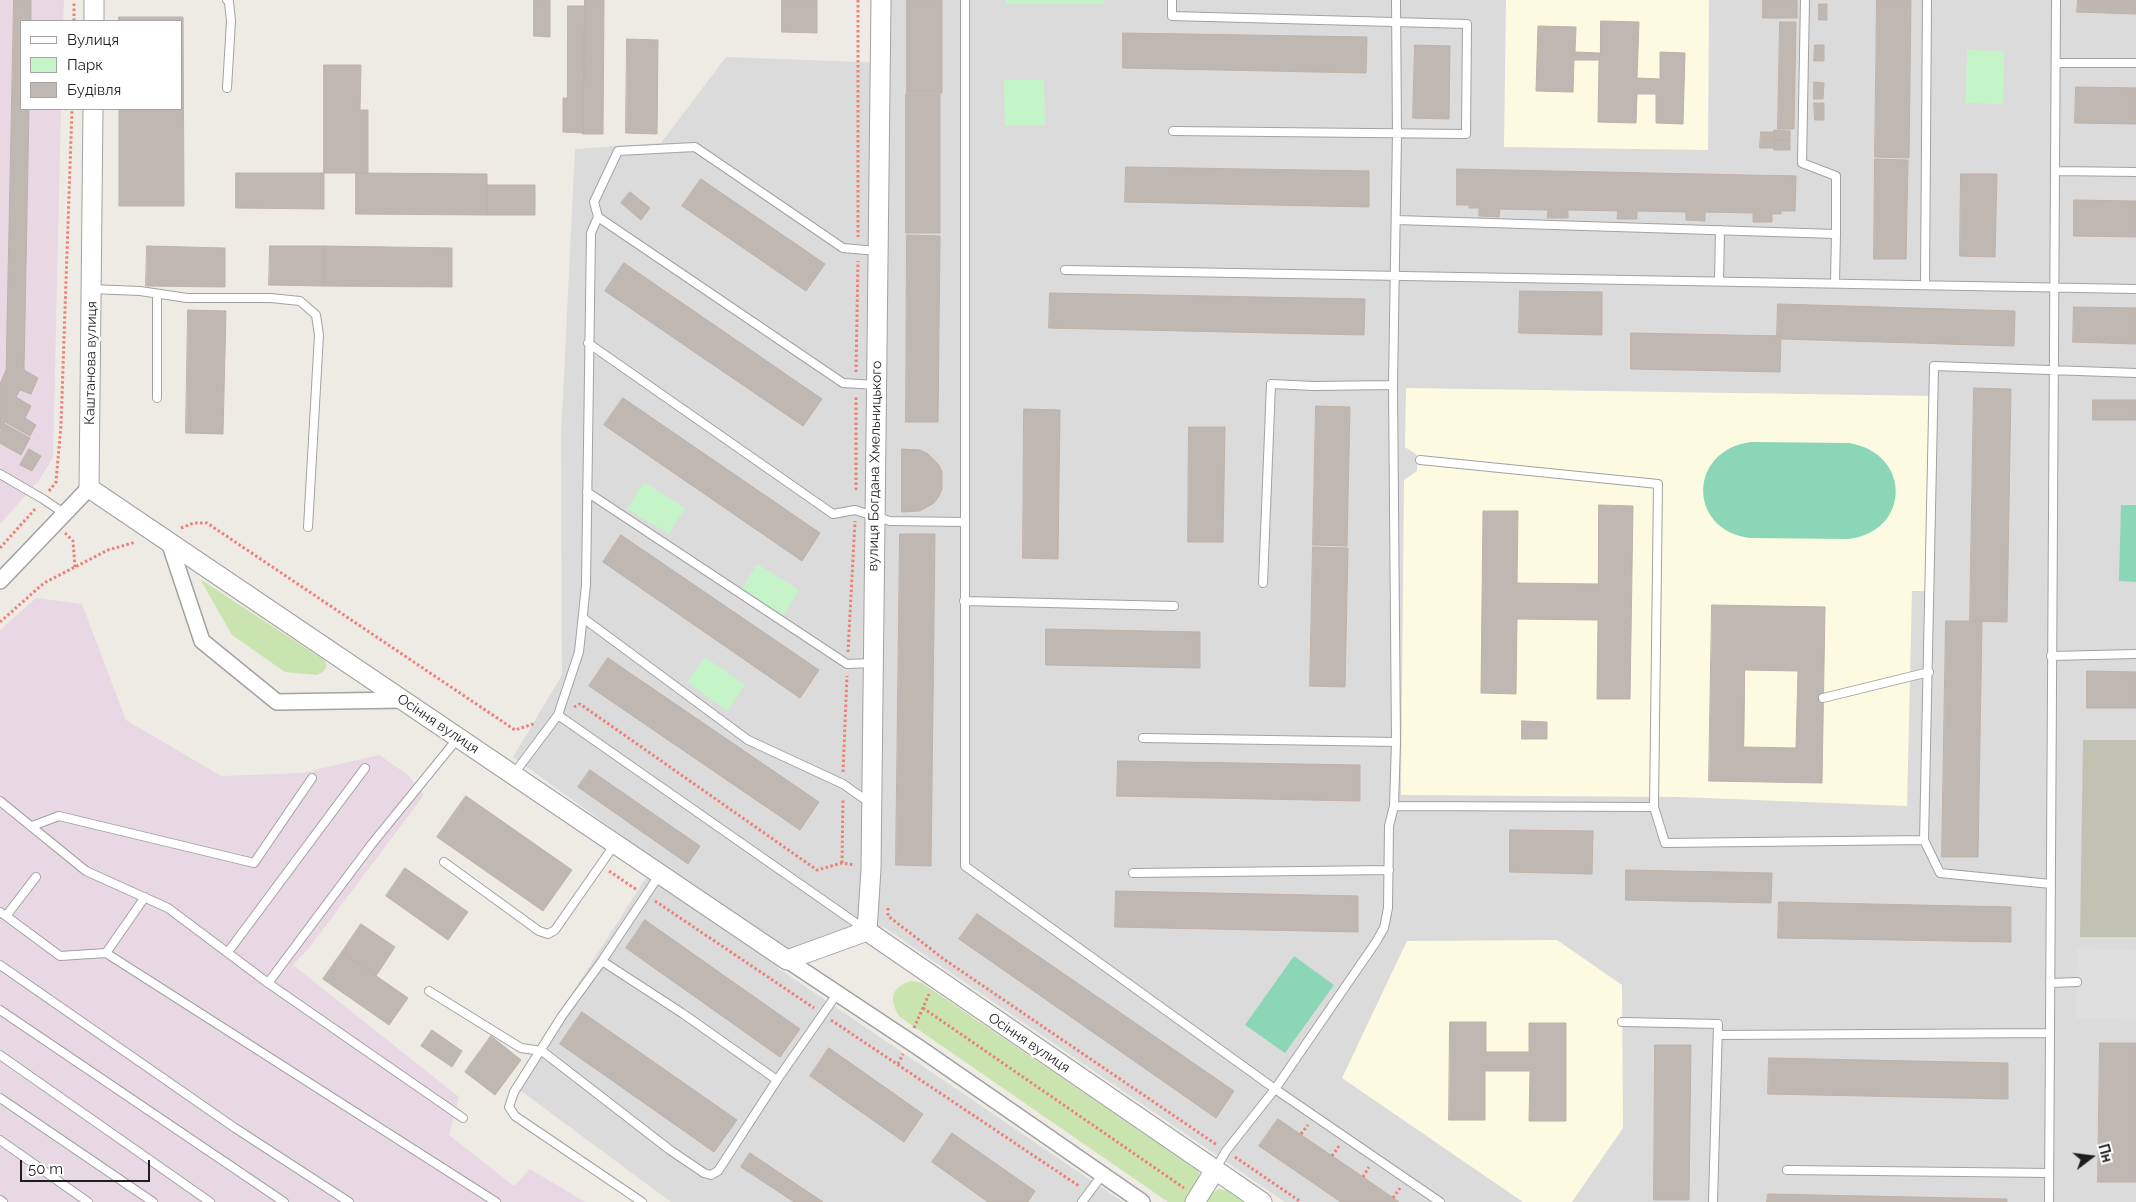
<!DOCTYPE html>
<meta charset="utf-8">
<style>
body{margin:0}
#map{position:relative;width:2136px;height:1202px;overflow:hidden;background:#eeebe5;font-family:Raleway,sans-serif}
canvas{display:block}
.legend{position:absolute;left:20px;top:20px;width:162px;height:90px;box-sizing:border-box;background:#fff;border:1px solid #a5a5a5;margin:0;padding:6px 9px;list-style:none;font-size:15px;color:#1e1e1e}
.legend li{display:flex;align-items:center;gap:10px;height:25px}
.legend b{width:25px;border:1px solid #a5a5a5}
.north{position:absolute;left:2066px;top:1132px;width:50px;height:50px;-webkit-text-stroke:4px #fff;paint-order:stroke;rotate:75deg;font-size:14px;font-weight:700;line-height:20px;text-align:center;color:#1e1e1e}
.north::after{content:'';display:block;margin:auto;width:18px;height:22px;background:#1e1e1e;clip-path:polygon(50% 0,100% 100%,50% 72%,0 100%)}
.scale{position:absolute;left:20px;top:1160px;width:130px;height:22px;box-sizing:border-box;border:2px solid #1e1e1e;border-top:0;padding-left:6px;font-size:15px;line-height:18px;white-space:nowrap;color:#1e1e1e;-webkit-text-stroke:4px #fff;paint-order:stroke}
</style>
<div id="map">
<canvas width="2136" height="1202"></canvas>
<ul class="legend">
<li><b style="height:6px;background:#fff"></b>Вулиця</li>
<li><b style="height:14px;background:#c6f4c9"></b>Парк</li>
<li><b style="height:14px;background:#beb7b2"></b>Будівля</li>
</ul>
<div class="north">Пн</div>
<div class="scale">50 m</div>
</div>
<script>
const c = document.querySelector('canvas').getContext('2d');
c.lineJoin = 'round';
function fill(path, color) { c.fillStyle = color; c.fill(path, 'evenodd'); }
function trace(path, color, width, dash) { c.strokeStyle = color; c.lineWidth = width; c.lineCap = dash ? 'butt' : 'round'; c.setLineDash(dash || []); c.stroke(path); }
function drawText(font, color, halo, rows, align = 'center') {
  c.font = font + ' Raleway,sans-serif'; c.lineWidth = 5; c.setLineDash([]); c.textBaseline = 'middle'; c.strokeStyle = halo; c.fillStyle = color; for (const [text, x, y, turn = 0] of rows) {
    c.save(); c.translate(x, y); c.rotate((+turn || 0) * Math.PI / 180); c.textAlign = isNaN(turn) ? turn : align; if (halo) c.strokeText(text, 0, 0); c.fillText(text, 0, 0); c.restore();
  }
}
fill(new Path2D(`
 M 888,0 L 2136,0 L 2136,1202 L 1285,1202 L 884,927 L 793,948 L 778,968 L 1123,1202 L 671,1202 L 513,1085 L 657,861 L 513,757 L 562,675 L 561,437 L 575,149 L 661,143 L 726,57 L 888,63 Z`), '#dcdbdb');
fill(new Path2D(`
 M 0,0 L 64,0 L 63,21 L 21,21 L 21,109 L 61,109 L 53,457 L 40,479 L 0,524 Z
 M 36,598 L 82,604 L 126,720 L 221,776 L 302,773 L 379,755 L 408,775 L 424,795 L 309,948 L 293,965 L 459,1097 L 449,1135 L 514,1186 L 530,1169 L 585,1202 L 0,1202 L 0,630 Z`), '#e7d8e4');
fill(new Path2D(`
 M 1506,0 L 1709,0 L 1708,150 L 1504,147 Z
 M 1406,388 L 1932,396 L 1928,591 L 1912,591 L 1907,806 L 1680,797 L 1401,795 L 1404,480 L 1417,471 L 1417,455 L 1405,447 Z
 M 1557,940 L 1622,985 L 1623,1128 L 1572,1202 L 1523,1202 L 1342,1078 L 1407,941 Z`), '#fcfbe1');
fill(new Path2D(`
 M 2083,740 L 2136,740 L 2136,937 L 2080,937 Z`), '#c2c2b2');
fill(new Path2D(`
 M 200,579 L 324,660 L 327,666 L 323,672 L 317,675 L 285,672 L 232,635 Z
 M 912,981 L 922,983 L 1198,1170 L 1202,1181 L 1186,1202 L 1168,1202 L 900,1017 C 888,1000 891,986 912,981 Z
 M 1219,1189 L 1228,1191 L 1244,1202 L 1204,1202 L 1210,1194 Z`), '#cae4b0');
fill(new Path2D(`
 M 1006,0 L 1104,0 L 1104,4 L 1006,4 Z
 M 1967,50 L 2004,51 L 2003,104 L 1966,103 Z
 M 1004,80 L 1044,80 L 1045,125 L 1005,126 Z
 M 644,482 L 685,508 L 669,534 L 627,509 Z
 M 757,564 L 799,590 L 782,617 L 741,590 Z
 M 705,657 L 745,685 L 727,711 L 687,682 Z`), '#c6f4c9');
fill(new Path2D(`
 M 1751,442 L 1849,443 C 1912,453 1911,532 1848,539 L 1750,538 C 1687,530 1688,450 1751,442 Z
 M 2121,505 L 2136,505 L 2136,582 L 2119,581 Z
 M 1294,956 L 1334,985 L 1285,1053 L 1245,1025 Z`), '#8bd6b7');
fill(new Path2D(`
 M 2077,949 L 2136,950 L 2136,1019 L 2076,1018 Z`), '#dedede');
const building = new Path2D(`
 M 14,0 L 31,0 L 31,21 L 21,21 L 21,109 L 29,109 L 24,370 L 38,378 L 31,394 L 20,390 L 16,397 L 31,406 L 25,418 L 36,425 L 30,436 L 5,422 L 0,430 L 0,384 L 6,370 Z
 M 534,0 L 550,0 L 550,37 L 534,36 Z
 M 585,0 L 604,0 L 603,134 L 583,134 Z
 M 782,0 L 817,0 L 817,33 L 782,32 Z
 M 907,0 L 942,0 L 942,93 L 907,93 Z
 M 1763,0 L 1797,0 L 1797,18 L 1763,18 Z
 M 1877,0 L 1911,0 L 1909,158 L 1875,157 Z
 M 2078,0 L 2136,0 L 2136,14 L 2077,12 Z
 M 1819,4 L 1827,4 L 1827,20 L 1819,20 Z
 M 568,6 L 585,6 L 583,133 L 563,132 L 563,98 L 567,98 Z
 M 119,17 L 183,17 L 184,206 L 119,206 L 119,109 L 181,109 L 181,21 L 119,21 Z
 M 1601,21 L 1639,22 L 1637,78 L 1660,79 L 1660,52 L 1685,53 L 1683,124 L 1656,123 L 1656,94 L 1637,94 L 1636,123 L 1598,122 L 1599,60 L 1574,60 L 1573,92 L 1536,91 L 1538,26 L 1576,27 L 1575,52 L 1600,53 Z
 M 1780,22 L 1796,22 L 1794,129 L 1778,129 Z
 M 1123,33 L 1367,37 L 1366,73 L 1123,68 Z
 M 627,39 L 658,40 L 657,134 L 626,133 Z
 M 1415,45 L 1450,46 L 1449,119 L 1413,118 Z
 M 1815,45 L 1824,45 L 1824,61 L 1814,61 Z
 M 324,65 L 361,65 L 360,110 L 368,110 L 368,173 L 324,173 Z
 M 1814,82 L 1824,83 L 1823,99 L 1814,99 Z
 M 2076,87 L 2136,88 L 2136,124 L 2075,123 Z
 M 906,94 L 940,94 L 940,233 L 906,233 Z
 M 1814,103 L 1824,103 L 1824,120 L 1815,120 Z
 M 1774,130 L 1790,131 L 1790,140 L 1774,140 Z
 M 1761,132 L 1773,132 L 1773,148 L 1760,148 Z
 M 1774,140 L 1790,140 L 1790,150 L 1774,150 Z
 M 1875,159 L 1908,160 L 1906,259 L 1874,259 Z
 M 1126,167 L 1369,171 L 1369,207 L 1125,202 Z
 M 1457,169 L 1796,176 L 1795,211 L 1781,211 L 1781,214 L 1772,214 L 1772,222 L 1753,222 L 1753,213 L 1705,212 L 1705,221 L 1686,220 L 1686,212 L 1637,211 L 1637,219 L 1617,219 L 1618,211 L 1568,210 L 1568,218 L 1547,218 L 1548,210 L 1500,209 L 1499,217 L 1479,216 L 1479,208 L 1469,208 L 1469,205 L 1457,205 Z
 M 236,173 L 324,173 L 324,209 L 236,208 Z
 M 356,173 L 487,174 L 487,215 L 356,214 Z
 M 1961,174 L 1997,174 L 1995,257 L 1960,256 Z
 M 701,179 L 825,264 L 806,291 L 682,206 Z
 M 487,185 L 535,185 L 535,215 L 487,215 Z
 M 630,192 L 650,208 L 641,220 L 621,203 Z
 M 2074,200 L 2136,201 L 2136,237 L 2074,236 Z
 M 907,235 L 940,236 L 938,422 L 906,422 Z
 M 147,246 L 225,248 L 225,287 L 146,286 Z
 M 270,246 L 324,246 L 324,286 L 269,285 Z
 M 324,246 L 452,248 L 452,287 L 324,286 Z
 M 624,263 L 822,399 L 803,426 L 605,291 Z
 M 1520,291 L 1602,292 L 1602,335 L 1519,333 Z
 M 1050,293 L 1365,299 L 1364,335 L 1049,328 Z
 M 1778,304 L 2015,311 L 2014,346 L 1781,339 L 1781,336 L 1777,336 Z
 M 2074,307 L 2136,308 L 2136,344 L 2073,342 Z
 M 188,310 L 226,311 L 223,434 L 186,433 Z
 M 1631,333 L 1781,336 L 1780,372 L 1631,369 Z
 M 1974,388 L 2011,389 L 2007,622 L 1970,621 Z
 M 623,398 L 820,533 L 802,561 L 604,425 Z
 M 2093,400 L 2136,400 L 2136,420 L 2093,420 Z
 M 1316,406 L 1350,407 L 1347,546 L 1313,545 Z
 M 1024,409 L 1060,410 L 1058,559 L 1023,558 Z
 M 5,424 L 30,438 L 21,455 L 0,443 L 0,433 Z
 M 1189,427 L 1225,427 L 1223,542 L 1188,542 Z
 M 29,449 L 41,456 L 32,471 L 20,465 Z
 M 902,449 L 920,450 L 928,454 L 939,465 L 942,472 L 942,489 L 939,496 L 934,503 L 920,511 L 902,512 Z
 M 1599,505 L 1633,506 L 1630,699 L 1597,699 L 1598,620 L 1517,619 L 1516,694 L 1481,693 L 1483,511 L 1518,511 L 1517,583 L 1598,584 Z
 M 900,534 L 935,534 L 931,866 L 896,865 Z
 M 621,535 L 819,670 L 800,698 L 603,562 Z
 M 1313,547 L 1348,548 L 1345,687 L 1310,686 Z
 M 1712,605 L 1825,607 L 1822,783 L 1709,781 ZM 1745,670 L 1798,671 L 1796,748 L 1744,747 Z
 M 1946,621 L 1982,621 L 1978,857 L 1942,857 Z
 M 1046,629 L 1200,632 L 1200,668 L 1046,665 Z
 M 608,658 L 819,802 L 800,830 L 589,686 Z
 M 2087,671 L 2136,672 L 2136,708 L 2087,708 Z
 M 1522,721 L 1547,722 L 1547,739 L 1522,739 Z
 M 1118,761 L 1360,765 L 1360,801 L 1117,796 Z
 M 590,770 L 700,846 L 688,864 L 578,787 Z
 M 466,796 L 572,870 L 543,911 L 437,837 Z
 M 1510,830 L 1593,831 L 1592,874 L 1510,872 Z
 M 405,868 L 468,912 L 448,940 L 386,896 Z
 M 1626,870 L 1772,873 L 1771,903 L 1626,900 Z
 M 1116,891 L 1358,896 L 1358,932 L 1115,927 Z
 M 1779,902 L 2011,907 L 2011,942 L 1778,938 Z
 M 977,914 L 1234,1091 L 1216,1118 L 959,939 Z
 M 645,920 L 800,1029 L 780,1057 L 626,948 Z
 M 361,924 L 395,947 L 376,976 L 342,952 Z
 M 342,952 L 408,998 L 389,1025 L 323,979 Z
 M 582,1012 L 737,1120 L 714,1152 L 560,1044 Z
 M 1450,1022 L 1486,1022 L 1486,1052 L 1529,1052 L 1529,1023 L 1566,1023 L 1566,1121 L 1529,1121 L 1530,1071 L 1485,1071 L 1485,1120 L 1449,1120 Z
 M 432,1030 L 462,1051 L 452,1067 L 421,1046 Z
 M 491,1036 L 521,1060 L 495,1095 L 465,1072 Z
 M 2100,1043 L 2136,1043 L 2136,1182 L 2098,1182 Z
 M 1655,1045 L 1691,1045 L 1689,1200 L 1654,1200 Z
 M 829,1048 L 923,1114 L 904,1142 L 810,1076 Z
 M 1769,1058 L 2008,1063 L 2008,1099 L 1768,1094 Z
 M 1278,1119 L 1363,1177 L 1399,1202 L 1341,1202 L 1259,1146 Z
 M 952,1133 L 1035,1191 L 1028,1202 L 988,1202 L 932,1162 Z
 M 750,1153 L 823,1202 L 794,1202 L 741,1167 Z
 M 1768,1194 L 2007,1199 L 2007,1202 L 1767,1202 Z`);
fill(building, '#beb7b2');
trace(building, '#bfb2a9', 1);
const service = new Path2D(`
 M 227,0 L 229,2 L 231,21 L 227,88
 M 965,0 L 965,866 L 1275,1089 L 1440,1202
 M 1172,0 L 1172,16 L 1467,24 L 1466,134 L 1173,131
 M 2056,63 L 2136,63
 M 2055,171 L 2136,172
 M 598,217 L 843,383 L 876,385
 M 1396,220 L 1836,234 L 1836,176 L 1802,163 L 1805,0
 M 1065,270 L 2136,289
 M 1719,280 L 1720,230
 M 1835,282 L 1836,234
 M 1925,284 L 1927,0
 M 91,289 L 140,291 L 187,298 L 271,298 L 300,301 L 316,315 L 319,335 L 308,527
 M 588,343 L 833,514 L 855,510 L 890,521 L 965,522
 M 157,398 L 157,294
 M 1420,460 L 1658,484 L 1654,807
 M 0,474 L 43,499 L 65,514
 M 587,492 L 847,664 L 873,663
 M 1263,583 L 1271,384 L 1314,386 L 1393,385
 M 964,601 L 1174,606
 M 583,618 L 748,740 L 843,784 L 870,803
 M 2051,656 L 2136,654
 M 1823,698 L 1929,672
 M 558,715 L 866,930
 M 1143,738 L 1396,742
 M 513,775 L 558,715 L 579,652 L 586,585 L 591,233 L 598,217 L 594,202 L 618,151 L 695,147 L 843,248 L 877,251
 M 0,801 L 86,871 L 168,908 L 268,983 L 463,1118
 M 1394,806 L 1654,807 L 1665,843 L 1924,840 L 1940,873 L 2051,884
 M 32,826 L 59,816 L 254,863 L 312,778
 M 1924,840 L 1934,366 L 2136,373
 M 444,862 L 539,931 L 548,934 L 555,930 L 615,844
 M 1133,873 L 1389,870
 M 660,874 L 602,961 L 682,1013 L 777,1080
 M 0,912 L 6,916 L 36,877
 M 6,916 L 60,956 L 106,953 L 496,1202
 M 228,952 L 365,768
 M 106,953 L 145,897
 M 602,961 L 562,1016 L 514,1092 L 509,1107 L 515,1116 L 642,1202
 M 0,965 L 235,1128 L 349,1202
 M 268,983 L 371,845 L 458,738
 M 2050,983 L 2077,982
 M 429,991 L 521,1048 L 542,1051 L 670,1150 L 704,1173 L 711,1175 L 718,1171 L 777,1080 L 837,994
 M 0,1010 L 284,1202
 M 1622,1022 L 1718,1024 L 1713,1202
 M 1718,1035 L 2050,1033
 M 0,1055 L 210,1202
 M 0,1098 L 153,1202
 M 0,1140 L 88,1202
 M 1215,1170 L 1226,1151 L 1275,1089 L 1376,942 L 1384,928 L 1388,908 L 1389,826 L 1394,806 L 1396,742 L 1393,385 L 1397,134 L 1396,0
 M 1787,1170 L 2049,1173
 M 0,1200 L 3,1202
 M 1082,1202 L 1102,1175
 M 2049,1202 L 2056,0`);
const minor = new Path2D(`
 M 169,542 L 202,641 L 277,702 L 402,700
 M 0,581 L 89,488
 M 787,960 L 918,1047 L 1142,1202`);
const tertiary = new Path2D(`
 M 94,21 L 94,0
 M 93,109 L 89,488 L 787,960 L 867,931
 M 867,931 L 871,869 L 881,0
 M 867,931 L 1262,1202
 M 1195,1202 L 1215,1170`);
trace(service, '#a2a2a2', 10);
trace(minor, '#a2a2a2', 18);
trace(tertiary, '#a2a2a2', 21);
trace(new Path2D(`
 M 858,0 L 858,237
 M 74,21 L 74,2
 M 856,372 L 858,261
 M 856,490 L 856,396
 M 49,491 L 56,482 L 61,425 L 72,109
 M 181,528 L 194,523 L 207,523 L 515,730 L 536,723
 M 65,533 L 73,541 L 75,567
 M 0,548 L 36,508
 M 0,622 L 44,583 L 108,550 L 136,542
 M 848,652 L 855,521
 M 574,707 L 580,704 L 817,870 L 842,863 L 855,865
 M 843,772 L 847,676
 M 842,863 L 843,798
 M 609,871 L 637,890
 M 655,901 L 814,1008
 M 888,908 L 888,916 L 945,960 L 1217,1145
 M 923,1008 L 1184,1188
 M 831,1020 L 1079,1186
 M 914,1028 L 929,994
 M 898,1064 L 903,1054
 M 1301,1134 L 1308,1125
 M 1332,1156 L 1339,1146
 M 1235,1157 L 1301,1202
 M 1363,1177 L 1369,1167
 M 1393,1198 L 1400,1188`), '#ed8178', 3, [2.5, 2.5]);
trace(service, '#fff', 8);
trace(minor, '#fff', 15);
trace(tertiary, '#fff', 19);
drawText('14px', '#1e1e1e', '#fff', [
 ["Каштанова вулиця",91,363,-89],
 ["вулиця Богдана Хмельницького",875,466,-89],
 ["Осіння вулиця",438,724,34],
 ["Осіння вулиця",1029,1043,34]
]);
</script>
